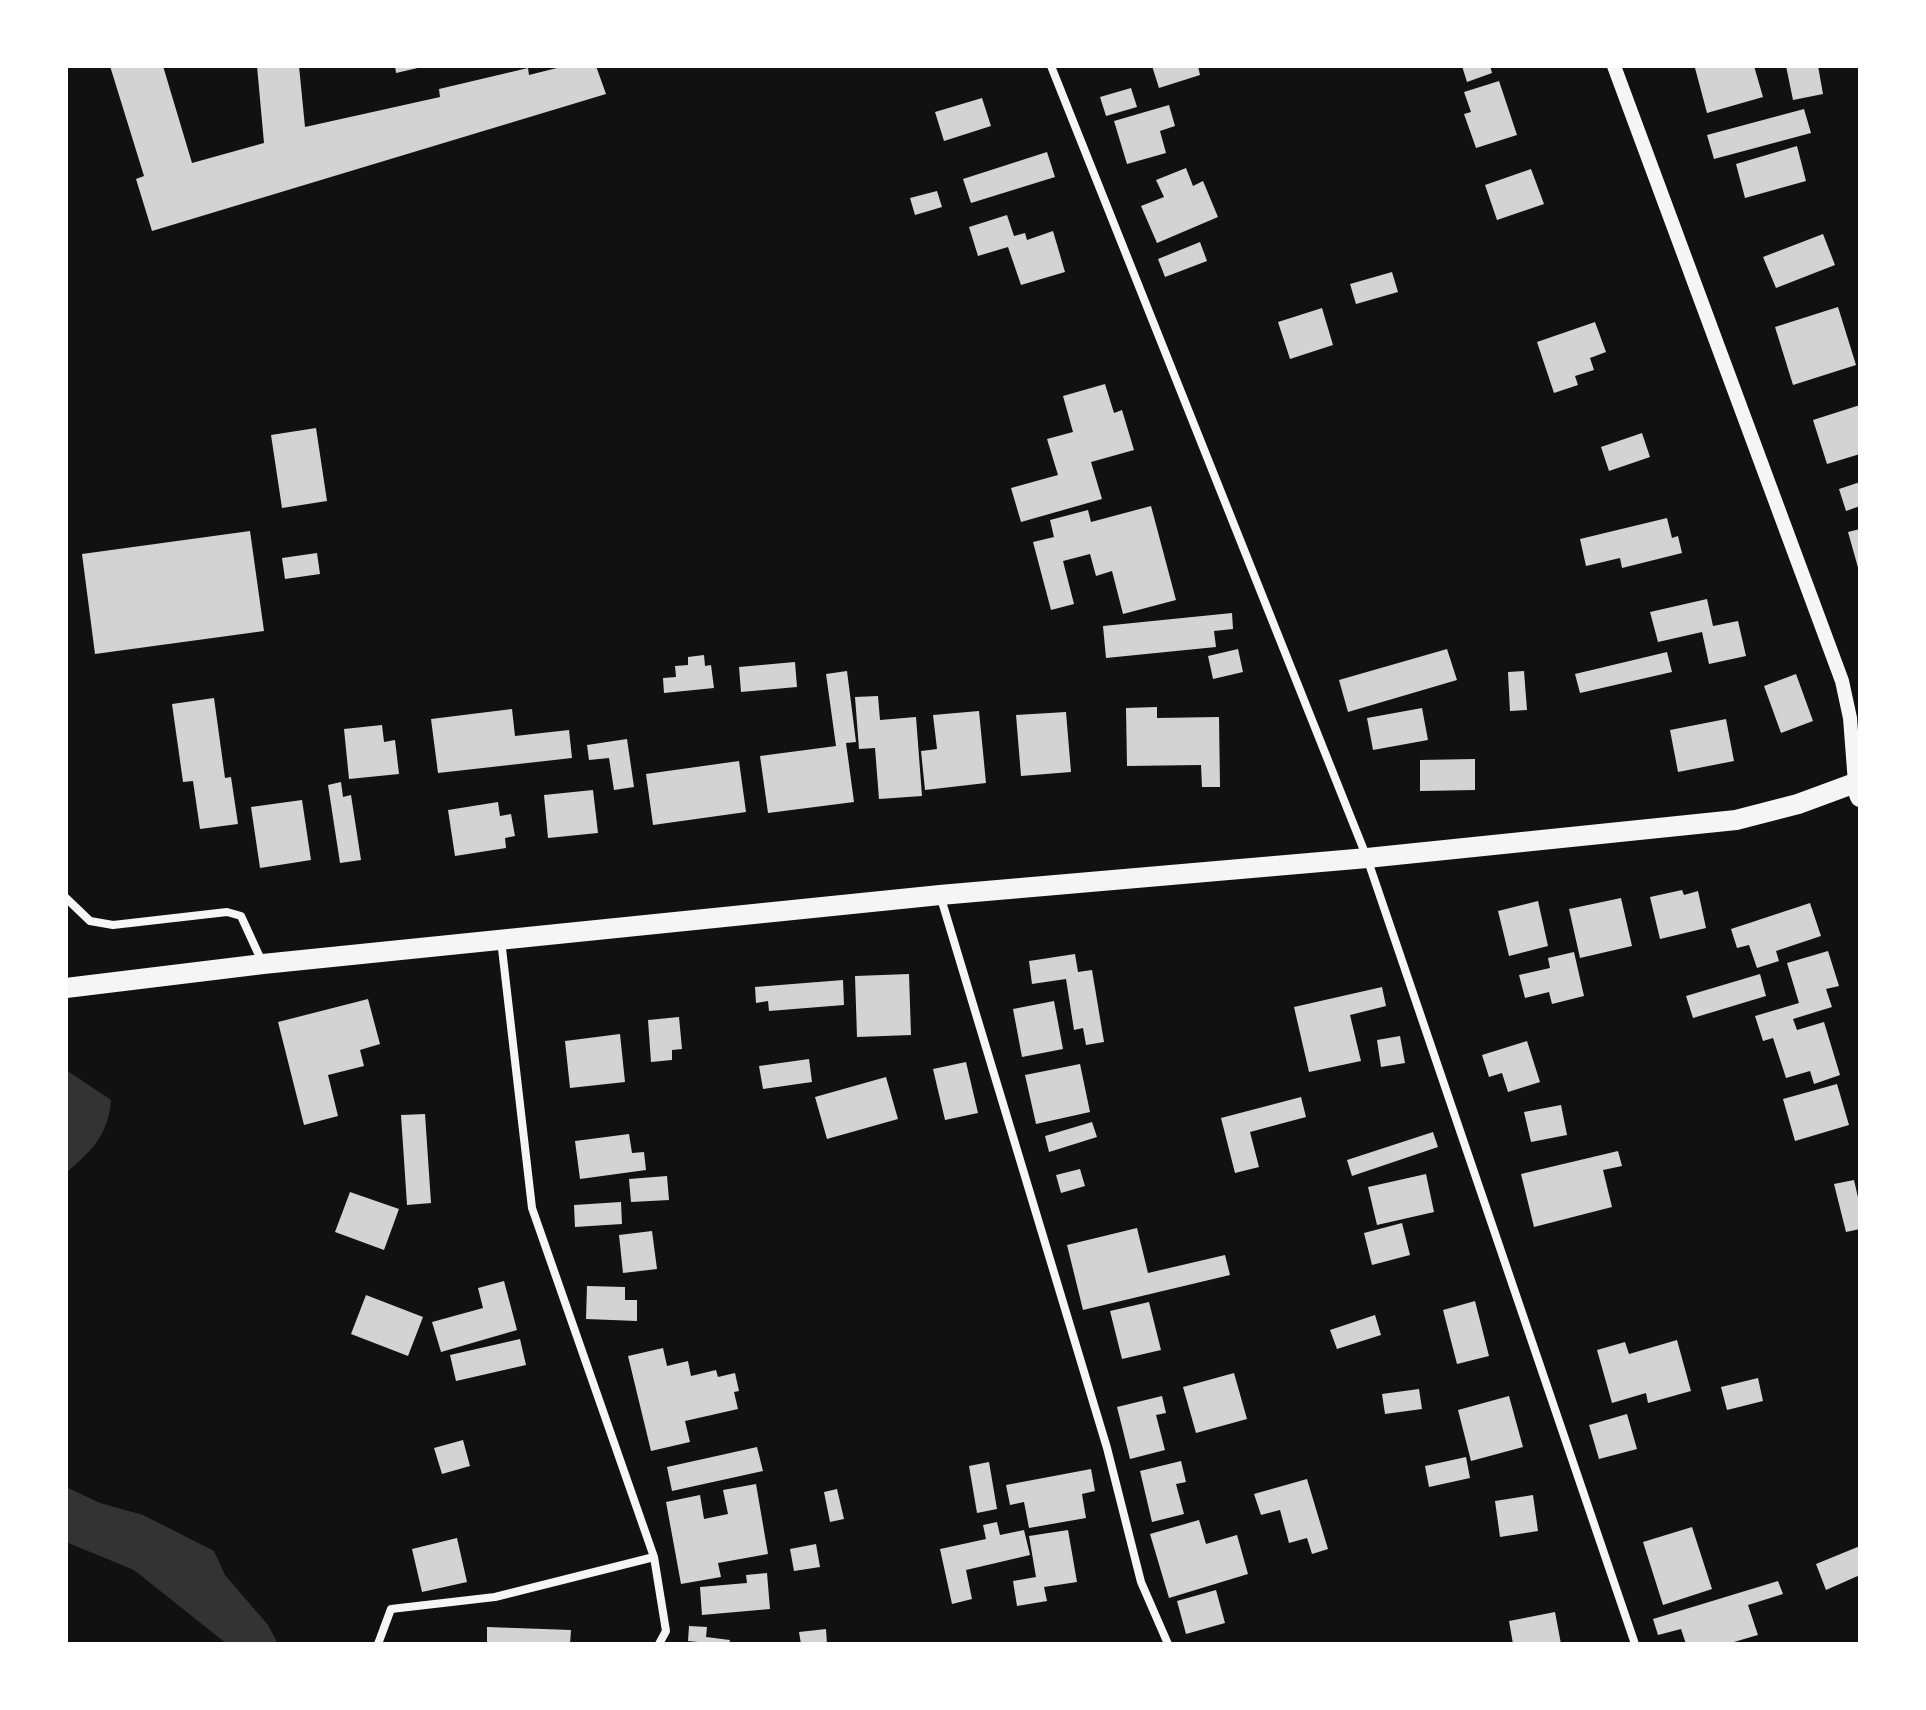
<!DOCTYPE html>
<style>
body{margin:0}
#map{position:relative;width:1926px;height:1710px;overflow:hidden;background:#111;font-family:Barlow,sans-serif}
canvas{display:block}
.frame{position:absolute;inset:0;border:68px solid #fff;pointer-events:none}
</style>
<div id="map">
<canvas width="1926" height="1710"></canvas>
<div class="frame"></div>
</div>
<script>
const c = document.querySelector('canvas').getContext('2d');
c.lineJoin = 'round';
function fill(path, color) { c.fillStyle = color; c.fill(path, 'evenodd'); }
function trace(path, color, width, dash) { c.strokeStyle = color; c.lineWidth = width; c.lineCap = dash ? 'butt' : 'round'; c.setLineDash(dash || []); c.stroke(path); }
fill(new Path2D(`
 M 66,1070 L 111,1100 C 108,1136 92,1150 66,1173 Z
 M 66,1487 L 100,1503 L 143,1515 L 214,1551 L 225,1575 L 268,1625 L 278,1644 L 227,1644 L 134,1570 L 66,1542 Z`), '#333');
fill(new Path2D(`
 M 110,66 L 163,66 L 192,163 L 264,143 L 257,66 L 299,66 L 305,127 L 440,97 L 439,89 L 528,68 L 529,75 L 565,66 L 596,66 L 606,94 L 152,231 L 136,179 L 144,176 Z
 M 395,66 L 422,66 L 422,67 L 396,73 Z
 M 1152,66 L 1198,66 L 1200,75 L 1159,88 Z
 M 1462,66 L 1490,66 L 1492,73 L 1467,82 Z
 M 1702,66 L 1754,66 L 1763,97 L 1707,113 L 1695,68 Z
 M 1786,66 L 1818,66 L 1823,94 L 1793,100 Z
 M 1499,81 L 1517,135 L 1476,148 L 1464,114 L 1471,112 L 1464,92 Z
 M 1131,88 L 1137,107 L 1106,116 L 1100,97 Z
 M 982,98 L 991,126 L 944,141 L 935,112 Z
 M 1169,105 L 1175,126 L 1160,131 L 1166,153 L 1127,164 L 1114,121 Z
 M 1804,109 L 1811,133 L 1714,159 L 1707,135 Z
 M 1797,146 L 1806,181 L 1745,198 L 1736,164 Z
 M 1047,152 L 1055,177 L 971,203 L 963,179 Z
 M 1186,168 L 1193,186 L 1203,181 L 1218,217 L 1157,243 L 1141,206 L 1164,197 L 1156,180 Z
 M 1531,169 L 1544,204 L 1497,220 L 1485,185 Z
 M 937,191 L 942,207 L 915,215 L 910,198 Z
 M 1007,215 L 1014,236 L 1025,233 L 1027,240 L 1053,231 L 1065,272 L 1021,285 L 1008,247 L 978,256 L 969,227 Z
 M 1823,234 L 1835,265 L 1776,288 L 1763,257 Z
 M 1200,242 L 1207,261 L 1165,277 L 1158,259 Z
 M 1392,272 L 1398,292 L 1356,304 L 1350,284 Z
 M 1838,307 L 1856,365 L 1793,385 L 1775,327 Z
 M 1322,308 L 1333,345 L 1290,359 L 1278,322 Z
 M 1595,322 L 1606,352 L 1590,358 L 1594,370 L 1575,376 L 1578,385 L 1554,393 L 1537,342 Z
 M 1105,384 L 1114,413 L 1122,410 L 1134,450 L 1091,462 L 1102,499 L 1021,522 L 1011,488 L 1058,475 L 1047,439 L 1073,432 L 1063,396 Z
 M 1860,405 L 1860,454 L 1827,464 L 1813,420 Z
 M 316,428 L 327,501 L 282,508 L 271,435 Z
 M 1642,433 L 1650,457 L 1609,471 L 1601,447 Z
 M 1860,482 L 1860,506 L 1846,511 L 1839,489 Z
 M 1151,506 L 1176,600 L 1123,614 L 1112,571 L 1096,576 L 1090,554 L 1063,561 L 1074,604 L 1051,610 L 1033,542 L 1054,537 L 1050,520 L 1088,510 L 1091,522 Z
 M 1667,518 L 1672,538 L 1678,536 L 1682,553 L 1622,568 L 1620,558 L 1586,566 L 1580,539 Z
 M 1860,529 L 1860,571 L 1859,571 L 1848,532 Z
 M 250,531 L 264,631 L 95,654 L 82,554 Z
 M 317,553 L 320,574 L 285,579 L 282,558 Z
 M 1707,599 L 1713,626 L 1738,621 L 1746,656 L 1709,664 L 1702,632 L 1658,642 L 1650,612 Z
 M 1232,613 L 1233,629 L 1214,631 L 1216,647 L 1106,658 L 1103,626 Z
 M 1238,649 L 1243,672 L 1213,679 L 1208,656 Z
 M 1447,649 L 1457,680 L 1348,712 L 1339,680 Z
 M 1667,652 L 1672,672 L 1580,693 L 1575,674 Z
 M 704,655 L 705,666 L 711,665 L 714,688 L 664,693 L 663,678 L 676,677 L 675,666 L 688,665 L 688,657 Z
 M 795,662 L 797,687 L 741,692 L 739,667 Z
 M 847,671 L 856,742 L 846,743 L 854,802 L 768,813 L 760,756 L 836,746 L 826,674 Z
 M 1524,671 L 1527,710 L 1510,711 L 1508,672 Z
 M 1796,674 L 1813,721 L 1781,733 L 1764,686 Z
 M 878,696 L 880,720 L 916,717 L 922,796 L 879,799 L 875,748 L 859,749 L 855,697 Z
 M 214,698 L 225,778 L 231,777 L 238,824 L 200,829 L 193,781 L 183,782 L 172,704 Z
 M 1157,707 L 1157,718 L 1219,717 L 1220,787 L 1202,787 L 1201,765 L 1127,766 L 1126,708 Z
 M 1422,708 L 1428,740 L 1373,750 L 1367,718 Z
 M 512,709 L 515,736 L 569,730 L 572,758 L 438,773 L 431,719 Z
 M 979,711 L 986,783 L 925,790 L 921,751 L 937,749 L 933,715 Z
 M 1066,712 L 1071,772 L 1021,776 L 1016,715 Z
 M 1726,719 L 1734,761 L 1678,772 L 1670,730 Z
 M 382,725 L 384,742 L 395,740 L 399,774 L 349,779 L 344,729 Z
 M 627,739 L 634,787 L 614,790 L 609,758 L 589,760 L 587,745 Z
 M 1475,759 L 1475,790 L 1420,791 L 1420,760 Z
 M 739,761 L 746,812 L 653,825 L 646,774 Z
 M 341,782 L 343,797 L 351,795 L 361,860 L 340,863 L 328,785 Z
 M 593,790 L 598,833 L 548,838 L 544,795 Z
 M 302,800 L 311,860 L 260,868 L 251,807 Z
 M 498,802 L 500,816 L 511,814 L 515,836 L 505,838 L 506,848 L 455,856 L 448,810 Z
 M 1682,890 L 1684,895 L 1698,891 L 1706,928 L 1660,939 L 1650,897 Z
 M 1621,898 L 1632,946 L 1580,958 L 1569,909 Z
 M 1538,901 L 1548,946 L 1509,956 L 1498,911 Z
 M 1810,903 L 1821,936 L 1776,951 L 1779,961 L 1757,968 L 1749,945 L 1737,948 L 1731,929 Z
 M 1828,951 L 1839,986 L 1826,989 L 1832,1007 L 1793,1019 L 1797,1030 L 1824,1022 L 1840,1075 L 1814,1084 L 1810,1071 L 1786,1078 L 1773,1038 L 1763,1041 L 1755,1016 L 1799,1003 L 1787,963 Z
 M 1574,952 L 1584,996 L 1552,1004 L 1549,992 L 1525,998 L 1519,975 L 1550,968 L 1548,958 Z
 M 1075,954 L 1078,972 L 1092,970 L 1104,1042 L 1086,1045 L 1083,1028 L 1074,1030 L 1066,979 L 1032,984 L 1029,961 Z
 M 909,974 L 911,1035 L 857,1037 L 855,976 Z
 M 1760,974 L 1766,996 L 1693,1018 L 1686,996 Z
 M 843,980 L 844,1005 L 769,1011 L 768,1001 L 756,1003 L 755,987 Z
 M 1382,987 L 1386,1006 L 1350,1015 L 1361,1061 L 1309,1072 L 1294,1007 Z
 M 368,999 L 380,1044 L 360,1050 L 364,1066 L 328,1075 L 338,1116 L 304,1125 L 278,1022 Z
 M 1054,1001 L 1063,1049 L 1022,1057 L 1013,1009 Z
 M 679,1017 L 682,1049 L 672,1050 L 672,1060 L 651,1062 L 648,1020 Z
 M 620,1034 L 625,1082 L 570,1088 L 565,1041 Z
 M 1400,1036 L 1405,1063 L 1381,1067 L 1377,1040 Z
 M 1527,1041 L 1540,1082 L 1508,1092 L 1502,1073 L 1489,1077 L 1482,1055 Z
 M 809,1059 L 812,1082 L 763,1089 L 759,1066 Z
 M 966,1062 L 978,1113 L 945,1120 L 933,1069 Z
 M 1080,1064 L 1090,1112 L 1036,1124 L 1025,1075 Z
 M 886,1077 L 898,1119 L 827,1139 L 815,1097 Z
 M 1837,1084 L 1849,1125 L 1795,1141 L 1783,1099 Z
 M 1301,1097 L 1306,1117 L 1250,1132 L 1259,1167 L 1235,1173 L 1221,1118 Z
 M 1561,1105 L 1567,1135 L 1531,1142 L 1524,1112 Z
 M 425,1114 L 431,1203 L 407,1205 L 401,1115 Z
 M 1092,1122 L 1097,1137 L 1049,1152 L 1045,1136 Z
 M 1433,1132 L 1438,1147 L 1352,1176 L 1347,1160 Z
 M 629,1134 L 632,1153 L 644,1152 L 646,1170 L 580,1179 L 575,1141 Z
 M 1618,1151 L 1622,1166 L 1603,1170 L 1612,1207 L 1534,1227 L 1521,1174 Z
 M 1080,1169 L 1085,1186 L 1061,1193 L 1056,1175 Z
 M 1426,1174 L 1434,1212 L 1377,1225 L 1368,1187 Z
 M 667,1176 L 669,1200 L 631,1202 L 629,1179 Z
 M 1854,1180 L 1860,1206 L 1860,1229 L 1846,1232 L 1834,1184 Z
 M 350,1192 L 399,1209 L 384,1250 L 335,1232 Z
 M 621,1202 L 622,1224 L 575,1227 L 574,1205 Z
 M 1402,1223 L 1410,1255 L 1372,1265 L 1364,1233 Z
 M 1137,1228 L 1148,1273 L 1225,1255 L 1230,1275 L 1083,1310 L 1067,1245 Z
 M 652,1231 L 657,1269 L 623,1273 L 619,1235 Z
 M 504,1281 L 517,1330 L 441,1352 L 432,1322 L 483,1308 L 478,1288 Z
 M 587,1286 L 625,1287 L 625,1300 L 637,1300 L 637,1321 L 586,1319 Z
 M 366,1295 L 423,1317 L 408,1356 L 351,1334 Z
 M 1475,1301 L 1489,1356 L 1457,1364 L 1443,1310 Z
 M 1149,1302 L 1161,1350 L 1122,1359 L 1110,1311 Z
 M 1375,1315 L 1381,1335 L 1337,1349 L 1330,1330 Z
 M 520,1339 L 526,1365 L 456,1381 L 450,1355 Z
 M 1677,1340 L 1691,1391 L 1648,1403 L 1646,1393 L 1612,1403 L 1597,1350 L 1625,1342 L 1629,1354 Z
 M 663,1348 L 667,1366 L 688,1361 L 691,1376 L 716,1370 L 718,1377 L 735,1373 L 739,1391 L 734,1392 L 738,1409 L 685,1421 L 690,1442 L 651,1451 L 628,1356 Z
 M 1234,1373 L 1247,1419 L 1196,1433 L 1183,1387 Z
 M 1758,1378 L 1763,1401 L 1727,1410 L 1721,1387 Z
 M 1419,1389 L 1422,1409 L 1385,1414 L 1382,1394 Z
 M 1162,1396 L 1166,1413 L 1156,1415 L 1165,1450 L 1130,1459 L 1117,1407 Z
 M 1509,1396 L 1523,1447 L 1471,1461 L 1458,1410 Z
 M 1627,1414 L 1637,1449 L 1599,1459 L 1589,1425 Z
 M 463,1440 L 470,1466 L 442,1474 L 434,1448 Z
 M 757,1447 L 763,1471 L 672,1491 L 667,1467 Z
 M 1466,1457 L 1470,1478 L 1429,1487 L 1425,1466 Z
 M 1181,1461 L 1186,1482 L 1176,1484 L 1184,1514 L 1152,1522 L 1140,1471 Z
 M 989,1462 L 997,1509 L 977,1513 L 969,1466 Z
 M 1091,1469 L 1095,1491 L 1082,1494 L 1086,1518 L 1029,1528 L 1024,1502 L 1010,1505 L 1006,1485 Z
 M 1307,1479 L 1328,1549 L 1312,1554 L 1307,1538 L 1289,1543 L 1280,1510 L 1261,1515 L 1254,1494 Z
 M 756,1484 L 768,1554 L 718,1563 L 721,1577 L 681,1584 L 666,1502 L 700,1495 L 704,1519 L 728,1514 L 723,1490 Z
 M 837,1489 L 844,1519 L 830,1522 L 824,1492 Z
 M 1533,1495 L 1538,1531 L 1500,1537 L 1495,1501 Z
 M 1199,1520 L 1206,1544 L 1237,1535 L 1248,1574 L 1169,1598 L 1150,1534 Z
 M 997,1522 L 1000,1535 L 1024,1530 L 1030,1555 L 966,1570 L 972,1599 L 952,1604 L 940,1549 L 986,1539 L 983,1525 Z
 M 1692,1527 L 1712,1589 L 1663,1605 L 1643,1542 Z
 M 1068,1530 L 1077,1582 L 1044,1587 L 1047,1601 L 1017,1606 L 1013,1581 L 1036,1577 L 1029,1536 Z
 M 457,1538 L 467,1582 L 422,1592 L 412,1549 Z
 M 816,1544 L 820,1567 L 794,1571 L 790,1549 Z
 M 1860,1546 L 1860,1575 L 1826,1590 L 1816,1564 Z
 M 767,1573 L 770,1609 L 702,1615 L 700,1587 L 747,1583 L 746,1575 Z
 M 1778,1581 L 1783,1594 L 1748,1605 L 1758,1635 L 1727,1644 L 1686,1644 L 1681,1629 L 1658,1635 L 1653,1619 Z
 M 1216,1590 L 1225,1623 L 1186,1634 L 1177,1601 Z
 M 1555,1612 L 1561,1644 L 1513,1644 L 1509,1621 Z
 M 689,1626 L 707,1627 L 706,1637 L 730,1640 L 729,1644 L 698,1644 L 698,1642 L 688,1641 Z
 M 487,1627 L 571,1630 L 570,1644 L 487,1644 Z
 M 826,1629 L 827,1644 L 801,1644 L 799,1632 Z`), '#d3d3d3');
trace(new Path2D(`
 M 1051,66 L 1367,858 L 1635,1644
 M 940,895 L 1107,1448 L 1141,1582 L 1168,1644
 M 66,898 L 90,921 L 113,925 L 227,912 L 241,916 L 263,964
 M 501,940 L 532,1208 L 654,1557 L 666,1631 L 659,1644
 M 378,1644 L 391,1609 L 495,1597 L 654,1557`), '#f5f5f5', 8);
trace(new Path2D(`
 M 1614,66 L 1842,681 L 1850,718 L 1855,783`), '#f5f5f5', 14);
trace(new Path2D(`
 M 66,988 L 263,964 L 940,895 L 1367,858 L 1736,820 L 1798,804 L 1855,783 L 1860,797`), '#f5f5f5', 20);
</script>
